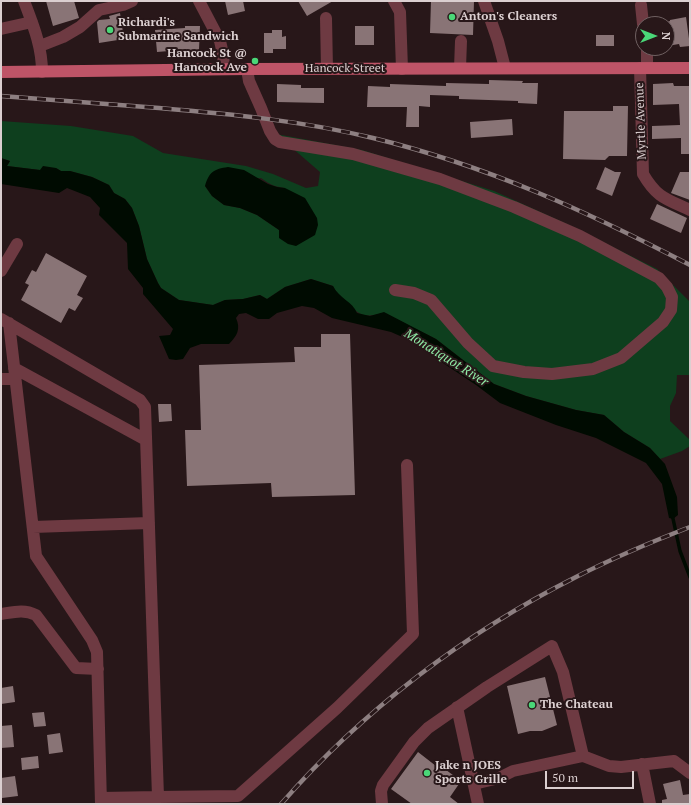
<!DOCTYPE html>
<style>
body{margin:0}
#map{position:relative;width:691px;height:805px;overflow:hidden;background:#281719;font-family:"PT Serif",serif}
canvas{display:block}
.frame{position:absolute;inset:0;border:2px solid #dbcfd0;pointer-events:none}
.north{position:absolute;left:635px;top:16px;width:40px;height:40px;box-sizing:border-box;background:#281719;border:1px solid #706162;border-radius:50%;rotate:90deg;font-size:11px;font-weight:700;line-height:16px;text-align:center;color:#dbcfd0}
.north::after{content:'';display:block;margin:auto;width:14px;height:18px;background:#4ad778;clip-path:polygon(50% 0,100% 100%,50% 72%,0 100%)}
.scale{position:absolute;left:545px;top:771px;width:89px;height:18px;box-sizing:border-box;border:2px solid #dbcfd0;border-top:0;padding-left:5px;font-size:12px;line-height:14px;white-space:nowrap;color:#dbcfd0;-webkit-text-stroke:3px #281719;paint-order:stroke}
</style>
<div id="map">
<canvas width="691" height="805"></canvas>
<div class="frame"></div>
<div class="north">N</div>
<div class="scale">50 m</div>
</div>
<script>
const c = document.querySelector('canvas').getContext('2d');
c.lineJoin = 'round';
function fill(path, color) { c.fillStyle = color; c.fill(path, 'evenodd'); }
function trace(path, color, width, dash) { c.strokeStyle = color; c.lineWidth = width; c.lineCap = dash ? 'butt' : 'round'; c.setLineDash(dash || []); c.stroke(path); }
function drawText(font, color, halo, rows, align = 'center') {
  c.font = font + ' "PT Serif",serif'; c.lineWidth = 4; c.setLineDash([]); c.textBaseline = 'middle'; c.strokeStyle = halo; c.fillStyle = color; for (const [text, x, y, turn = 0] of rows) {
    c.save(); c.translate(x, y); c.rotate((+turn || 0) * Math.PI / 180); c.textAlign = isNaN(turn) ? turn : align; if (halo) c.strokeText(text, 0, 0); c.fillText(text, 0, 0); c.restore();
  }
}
fill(new Path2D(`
 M 1,121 L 71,126 L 133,136 L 163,153 L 246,166 L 273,174 L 306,188 L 318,186 L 320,172 L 276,134 L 362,150 L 494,191 L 567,224 L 657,269 L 690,302 L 690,375 L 677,375 L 676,393 L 670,406 L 670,421 L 690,440 L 690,446 L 682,451 L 660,459 L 650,448 L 624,432 L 604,415 L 576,410 L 526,396 L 494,384 L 436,339 L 384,313 C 363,318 360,316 345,301 C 340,296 336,293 333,286 L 311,279 L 285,287 L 267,299 L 260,295 L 243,299 L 225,300 L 213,305 L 179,300 L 161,288 L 158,283 L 147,259 L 139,226 L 132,208 L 125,199 L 114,193 L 109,185 L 92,177 L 70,171 L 61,171 L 56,168 L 40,170 L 7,166 L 10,161 L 1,158 ZM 261,178 C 269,184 275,187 285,188 L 279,238 L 279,230 L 257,215 L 240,208 L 224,205 L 212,196 L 205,186 Z`), '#0e3f1e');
fill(new Path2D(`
 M 1,158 L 10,161 L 7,166 L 40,170 L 43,166 L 56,168 L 61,171 L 70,171 L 92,177 L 109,185 L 114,193 L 125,199 L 132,208 L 139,226 L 147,259 L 158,283 L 161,288 L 179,300 L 213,305 L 225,300 L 243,299 L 260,295 L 267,299 L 285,287 L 311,279 L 333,286 C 339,298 353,302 357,313 L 370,316 L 384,312 L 436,339 L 494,384 L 526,396 L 576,410 L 604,415 L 624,432 L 650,448 L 665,464 L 677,497 L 678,515 L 673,519 L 669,518 L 662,484 L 646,463 L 596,438 L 556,425 L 500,403 L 476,385 L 407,339 L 391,332 L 332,318 L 314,308 L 302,306 L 277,313 L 269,319 L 258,319 L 246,313 L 239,314 L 236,318 C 241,329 237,336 229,344 L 201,344 L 190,348 L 183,359 L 176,360 L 169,359 L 159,336 L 170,335 L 173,329 L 143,294 L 143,288 L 128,269 L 127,243 L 99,215 L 100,208 L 90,197 L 67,188 L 59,193 L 1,184 Z
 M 228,167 L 244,170 L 268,184 L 277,187 L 285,188 L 305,198 L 317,218 L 318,225 L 315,235 L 296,246 L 288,244 L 279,238 L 279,230 L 257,215 L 240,208 L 224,205 L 212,196 L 205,186 C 209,172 214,169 228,167 Z`), '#000b01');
trace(new Path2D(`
 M 672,514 L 680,551 L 690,577`), '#000b01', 3.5);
fill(new Path2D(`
 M 46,1 L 74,1 L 79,18 L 53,26 Z
 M 225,1 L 243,1 L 245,11 L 228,15 Z
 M 298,1 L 333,1 L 307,16 Z
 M 431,1 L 474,1 L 473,35 L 430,33 Z
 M 120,13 L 124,39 L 99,43 L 97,22 L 99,20 L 110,19 L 109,16 Z
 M 686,17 L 690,46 L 680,47 L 679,44 L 667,46 L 667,22 L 670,21 L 670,20 Z
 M 185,26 L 200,26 L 199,50 L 169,49 L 169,51 L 157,52 L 155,30 L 185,28 Z
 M 355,26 L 374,26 L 374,45 L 355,45 Z
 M 272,30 L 282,30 L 282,37 L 286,36 L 286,49 L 273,49 L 273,53 L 264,53 L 264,33 L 272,33 Z
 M 596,35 L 614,35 L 614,46 L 596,46 Z
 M 489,80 L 523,81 L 522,83 L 538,83 L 537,104 L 518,103 L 518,101 L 459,99 L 459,96 L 430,95 L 430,107 L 419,106 L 419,127 L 406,127 L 407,107 L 367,107 L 368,86 L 390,87 L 390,84 L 446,86 L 446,83 L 489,84 Z
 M 673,83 L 674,86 L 690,86 L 690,154 L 681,154 L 681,138 L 652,139 L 652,126 L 680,125 L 679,104 L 653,105 L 653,84 Z
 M 277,84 L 301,85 L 301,88 L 324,88 L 324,103 L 277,102 Z
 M 613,106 L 628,106 L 627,156 L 609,156 L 610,155 L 605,160 L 563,159 L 564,111 L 613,111 Z
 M 512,119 L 513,135 L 471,138 L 470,122 Z
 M 605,167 L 615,172 L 621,172 L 612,196 L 596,189 Z
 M 680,172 L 690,172 L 690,200 L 671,193 Z
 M 657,204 L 687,218 L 681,233 L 650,219 Z
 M 46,253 L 87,276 L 77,295 L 83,298 L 75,311 L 69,308 L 61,323 L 21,300 L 29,285 L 25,283 L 32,270 L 36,272 Z
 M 321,334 L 350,334 L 355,495 L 272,497 L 271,483 L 187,486 L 185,430 L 201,430 L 199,365 L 295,362 L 294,347 L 321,347 Z
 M 158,404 L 171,404 L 172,421 L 159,422 Z
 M 545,677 L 557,725 L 542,731 L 530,731 L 518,734 L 507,686 Z
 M 13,686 L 15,702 L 1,704 L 1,688 Z
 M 44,712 L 46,726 L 34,727 L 32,713 Z
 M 12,725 L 14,747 L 1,748 L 1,726 Z
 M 60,733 L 63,752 L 49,754 L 47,735 Z
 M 418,752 L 436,766 L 438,764 L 461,781 L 450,797 L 459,804 L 412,804 L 391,789 Z
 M 38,756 L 39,768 L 22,770 L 21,758 Z
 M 15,776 L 18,796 L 2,798 L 1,794 L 1,778 Z
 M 680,780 L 683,795 L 690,794 L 690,804 L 662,804 L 662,800 L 667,799 L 663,784 Z`), '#897476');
trace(new Path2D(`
 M 24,1 C 33,25 42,46 42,72
 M 199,1 L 220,41 L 223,54 L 224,69
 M 394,1 L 400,12 L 402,69
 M 484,1 L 498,41 L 505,68
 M 641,5 L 643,24
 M 326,18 L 327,69
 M 1,29 L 32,22
 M 40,46 L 63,37 L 80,27 L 99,10 L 123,5 L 132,1
 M 647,48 L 647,68
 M 460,68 L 461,41
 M 640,68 L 643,174 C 657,198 666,199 690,210
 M 247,69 L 249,81 L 261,108 L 270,131 L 275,139 L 280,142 L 353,154 L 440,179 L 514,207 L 580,236 L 659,278 L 667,287 L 672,297 L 671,310 L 663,322 L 621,358 L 593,369 L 552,374 L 524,372 L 493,366 L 468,343 L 431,300 L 414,293 L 395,290
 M 1,271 L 17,244
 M 1,319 L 140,400 L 145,407 L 158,797 L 238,796 L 337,708 L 413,634 L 407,465
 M 9,323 L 36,556 L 92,640 L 97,652 L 101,804
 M 14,368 L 146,440
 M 1,379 L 15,379
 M 33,527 L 149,523
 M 1,614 C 14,612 24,609 36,615 L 76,668 L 98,669
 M 457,707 L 478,804
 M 642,764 L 650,804
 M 474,784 L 499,778 L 513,771 L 583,756 L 609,766 L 621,767 L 674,761 L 690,773
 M 101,798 L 158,797
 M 382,804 L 381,791 L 383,785 L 414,742 L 428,728 L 487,687 L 552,646 L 563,672 L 583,756`), '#6e3a42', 12);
trace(new Path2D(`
 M 1,72 L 247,69 L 690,68`), '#be5467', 12);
const rail = new Path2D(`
 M 1,96 C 54,100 106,104 159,108 C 231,114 303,121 373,138 C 488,166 586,211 690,265
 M 281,804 C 363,710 465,633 576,577 C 613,558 651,542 690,527`);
trace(rail, '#8d7f81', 4.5);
trace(rail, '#281719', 3, [9]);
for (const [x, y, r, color] of [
 [452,17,4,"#4ad778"],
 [110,30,4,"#4ad778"],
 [255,61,4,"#4ad778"],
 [532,705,4,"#4ad778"],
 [427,773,4,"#4ad778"]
]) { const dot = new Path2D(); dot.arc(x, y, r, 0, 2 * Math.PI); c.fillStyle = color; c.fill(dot); trace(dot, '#281719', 1.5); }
drawText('bold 12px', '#dbcfd0', '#281719', [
 ["Anton's Cleaners",460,17],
 ["Richardi's",118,23],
 ["Submarine Sandwich",118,37],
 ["Hancock St @",247,54,"right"],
 ["Hancock Ave",247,68,"right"],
 ["The Chateau",540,705],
 ["Jake n JOES",435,766],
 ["Sports Grille",435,780]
], 'left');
drawText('12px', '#dbcfd0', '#281719', [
 ["Hancock Street",345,69],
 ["Myrtle Avenue",641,121,-92]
]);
drawText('italic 13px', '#90eca6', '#281719', [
 ["Monatiquot River",446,358,32]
]);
</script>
